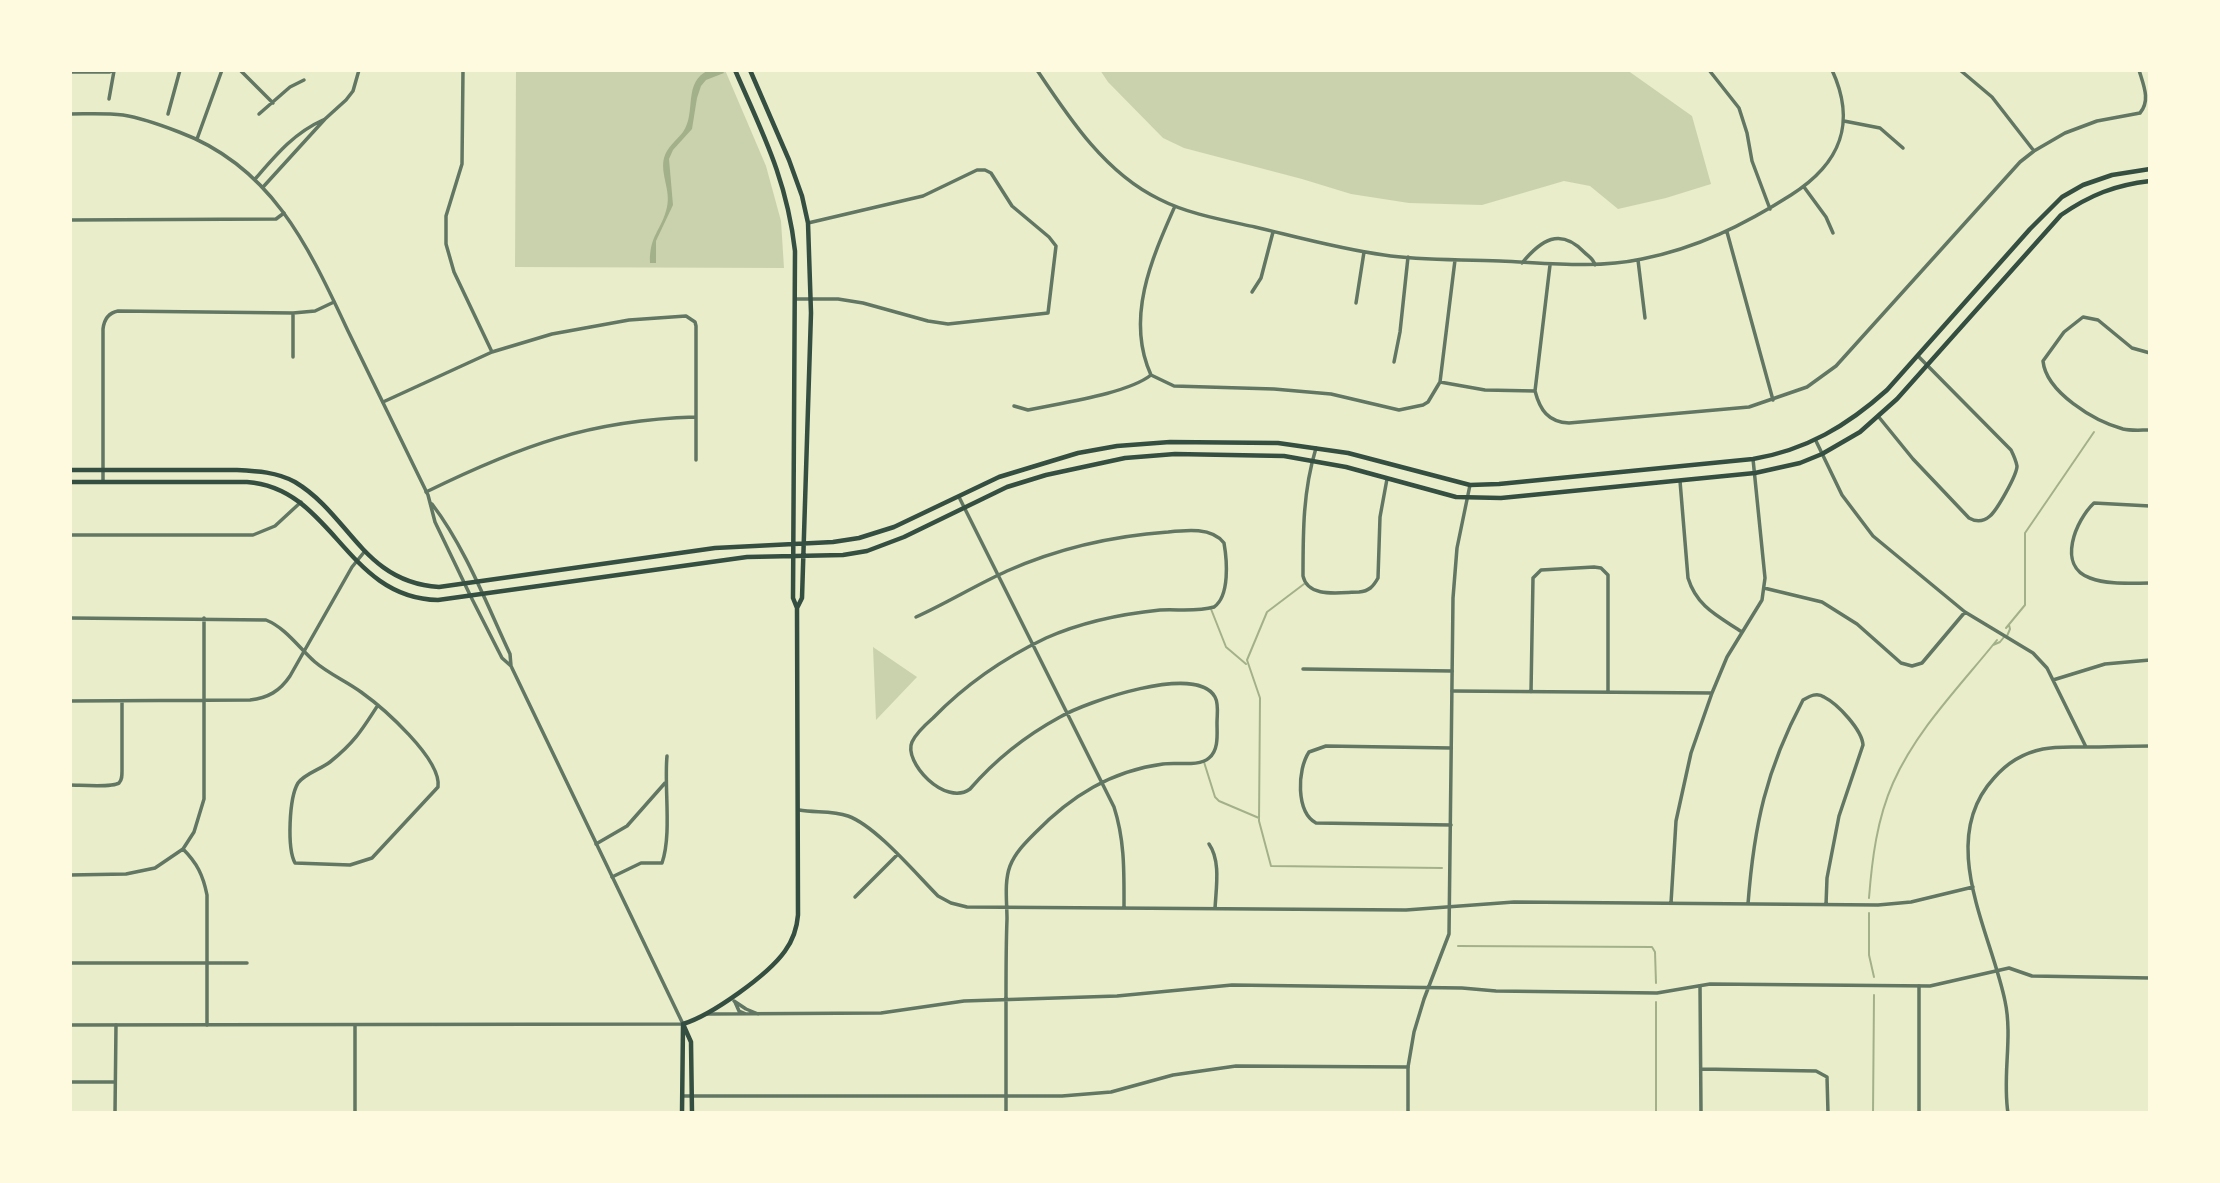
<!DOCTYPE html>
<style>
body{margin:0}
#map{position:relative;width:2220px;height:1183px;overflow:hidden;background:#e9edc9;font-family:"PT Serif",serif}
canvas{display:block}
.frame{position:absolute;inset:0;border:72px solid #fefae0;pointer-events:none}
</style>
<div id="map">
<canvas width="2220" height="1183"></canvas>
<div class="frame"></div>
</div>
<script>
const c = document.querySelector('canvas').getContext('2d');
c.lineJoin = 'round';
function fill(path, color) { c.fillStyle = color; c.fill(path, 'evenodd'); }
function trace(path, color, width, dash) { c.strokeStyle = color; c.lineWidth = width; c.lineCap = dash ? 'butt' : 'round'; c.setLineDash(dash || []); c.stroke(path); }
fill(new Path2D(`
 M 516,70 L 725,70 L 766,166 L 781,221 L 784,268 L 515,267 Z
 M 1100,70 L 1627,70 L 1692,116 L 1711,184 L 1666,198 L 1618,209 L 1590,186 L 1564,181 L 1482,205 L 1409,203 L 1351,194 L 1302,179 L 1184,148 L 1163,138 L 1108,82 Z
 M 873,647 L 917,677 L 876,720 Z`), '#cad2ad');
fill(new Path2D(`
 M 709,70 L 722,70 L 724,73 L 706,80 L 701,86 L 697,98 L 692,129 L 673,150 L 669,159 L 673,205 L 656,241 L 656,263 L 650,263 C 649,235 662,230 667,207 C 671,190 660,174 664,158 C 667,147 676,141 683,132 C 697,112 682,82 709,70 Z`), '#a3b18a');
trace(new Path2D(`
 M 1304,584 L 1267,612 L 1247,660 L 1260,698 L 1259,821 L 1271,866 L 1442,868
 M 1211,609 L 1226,647 L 1246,664
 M 2006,628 L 2025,605 L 2025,533 L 2094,432
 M 2007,636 L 2010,629 L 2009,625
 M 1993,645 L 2000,642 L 2004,637
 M 1204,762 L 1215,797 L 1219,801 L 1259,818
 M 1869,898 C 1872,859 1877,819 1893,783 C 1917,729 1961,685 1997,640
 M 1869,913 L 1869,955 L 1874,977
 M 1458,946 L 1652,947 L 1655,952 L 1656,983
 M 1656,1113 L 1656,1002
 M 1873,1113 L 1874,995`), '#a3b18a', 2);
trace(new Path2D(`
 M 240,70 L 273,103
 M 463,70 L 462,164 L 446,216 L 446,244 L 454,272 L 492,352
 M 1037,70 C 1069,118 1105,173 1159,199 C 1188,214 1223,220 1255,227 C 1297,237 1340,249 1384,255 C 1422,261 1461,259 1500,261 C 1547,263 1595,269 1642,259 C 1697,248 1744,225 1791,195 C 1840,164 1857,124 1832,70
 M 1709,70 L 1739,108 L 1747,133 L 1752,161 L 1770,209
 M 1960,70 L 1992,97 L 2034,151
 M 70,72 L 109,72 L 115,70
 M 109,99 L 114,71
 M 168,114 L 180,70
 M 259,114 L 290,87 L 304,80
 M 1844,121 L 1880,128 L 1903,148
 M 197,139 L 222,70
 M 1804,187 L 1826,217 L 1833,233
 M 1175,206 C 1152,258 1125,318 1151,375 L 1174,386 L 1274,389 L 1331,394 L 1399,410 L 1423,405 L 1428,402 L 1440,382 L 1455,260
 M 70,220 L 276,219 L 284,213
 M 1727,232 L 1773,400
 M 1638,260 L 1645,318
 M 1522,263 C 1541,240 1560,227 1584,252 C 1589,257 1593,258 1595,265
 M 1550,265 L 1535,391 C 1540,410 1548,422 1569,423 L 1749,407 L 1807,387 L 1836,366 L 2020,162 L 2034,151 L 2065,133 L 2097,121 L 2140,113 C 2151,100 2143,84 2139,70
 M 1252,292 L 1261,278 L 1273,232
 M 795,299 L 838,299 L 863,303 L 928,321 L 948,324 L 1048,313 L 1056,246 L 1049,237 L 1012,206 L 991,173 L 985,170 L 977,170 L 923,196 L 808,223
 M 1356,303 L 1364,252
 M 2150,353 L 2132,348 L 2098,320 L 2083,317 L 2064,332 L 2043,361 C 2046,392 2094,421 2123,429 C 2131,431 2141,430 2150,430
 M 293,357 L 293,314
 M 1394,362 L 1400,332 L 1408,257
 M 1440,382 L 1485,390 L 1535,391
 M 383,402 L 492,352 L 552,334 L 629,320 L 686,316 L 695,322 L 696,326 L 696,460
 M 1014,406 L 1028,410 C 1060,403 1127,394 1151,375
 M 1878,416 L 1913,459 L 1969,518 C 1976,522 1983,522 1990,516 C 1997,510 2017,475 2017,466 C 2016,461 2013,454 2011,450 L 1918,356
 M 1816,441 L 1842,495 L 1873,536 L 1965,612 L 2033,653 L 2047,668 L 2086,747
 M 1316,448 C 1303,491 1303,531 1303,576 C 1308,599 1341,592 1359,592 C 1369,591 1373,587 1378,578 L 1380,517 L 1387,479
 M 1680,481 L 1688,578 C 1697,607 1718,616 1742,632
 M 103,482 L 103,329 C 104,320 108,313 118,311 L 293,313 L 315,311 L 334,302
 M 426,492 C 520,446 590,420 695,417
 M 959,497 L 1114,807 C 1125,841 1124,873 1124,908
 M 2150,506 L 2094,503 C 2076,520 2056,566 2090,578 C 2108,585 2131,583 2150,583
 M 70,535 L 253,535 L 275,526 L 301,502
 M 1764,588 L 1822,602 L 1857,624 L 1901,663 L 1912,666 L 1922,663 L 1965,612
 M 916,617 C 947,603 976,585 1007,571 C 1059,548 1112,536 1168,532 C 1186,530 1212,527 1224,543 C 1227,560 1230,596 1214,607 C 1197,612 1178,609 1160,610 C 1121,614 1082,622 1046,638 C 1004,658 966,684 933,718 C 925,725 916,733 912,742 C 903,762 945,807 970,789 C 995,760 1027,735 1060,717 C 1086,702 1196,663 1215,697 C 1219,704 1217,714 1217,723 C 1217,734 1219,750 1209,758 C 1199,767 1177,762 1163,764 C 1111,771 1071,796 1035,833 C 1025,843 1015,853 1010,866 C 1004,882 1007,902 1007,919 C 1006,945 1006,972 1006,998
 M 70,618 L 266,620 C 286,628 299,648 315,662 C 329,674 346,681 361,692 C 382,707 442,759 438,787 L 372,858 L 350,865 L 295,863 C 287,848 289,798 298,783 C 304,774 321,769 330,762 C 354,743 362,730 378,705
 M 1303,669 L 1452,671
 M 2053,680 L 2105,664 L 2150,660
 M 1452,691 L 1712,693
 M 1531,692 L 1533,578 L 1541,570 L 1594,567 L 1601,568 L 1608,575 L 1608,692
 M 70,701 L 250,700 C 268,698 280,691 290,676 L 352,567 L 365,551
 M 70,785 C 80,785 112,788 119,783 C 122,780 122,776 122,771 L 122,701
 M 799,810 C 815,813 832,810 848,816 C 876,826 916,874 938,896 L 951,903 L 967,907 L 1406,910 L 1514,902 L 1878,905 L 1911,902 L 1973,887
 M 1451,825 L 1316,823 C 1296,812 1297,770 1309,752 L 1326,746 L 1451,748
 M 596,844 L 627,826 L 665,783
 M 1209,844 C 1221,861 1216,888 1215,909
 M 183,849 C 197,863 203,875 207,895 L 207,1025
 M 70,875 L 126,874 L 155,868 L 183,849 L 194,832 L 204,799 L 204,618
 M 612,877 L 641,863 L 662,863 C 672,834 664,788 667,756
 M 855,897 L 897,855
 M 1671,903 L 1676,821 L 1691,753 L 1712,693 L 1727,657 L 1762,600 L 1765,578 L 1753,459
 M 1748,904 C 1754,825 1766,770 1803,700 C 1810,696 1817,692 1824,697 C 1838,704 1862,730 1863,745 L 1839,816 L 1827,878 L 1826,905
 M 70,963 L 247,963
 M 1700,986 L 1701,1113
 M 355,1025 L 355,1113
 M 1701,1069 L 1816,1071 L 1827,1077 L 1828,1113
 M 70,1082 L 115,1082
 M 682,1096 L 1062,1096 L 1111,1092 L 1173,1075 L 1236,1066 L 1408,1067
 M 115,1113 L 116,1025
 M 1919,1113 L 1919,986
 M 2008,1113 C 2002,1076 2013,1038 2005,1001 C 1991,932 1936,841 1994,778 C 2007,763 2023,753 2043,749 C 2057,746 2072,747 2086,747 C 2107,747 2129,746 2150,746`), '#617663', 3.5);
trace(new Path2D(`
 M 70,114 C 88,114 106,113 123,115 C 142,118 161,125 179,132 C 273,167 309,248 349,333 C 375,387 402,441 428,495 L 435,522 L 471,597 L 502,658 L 511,666 L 683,1024 L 70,1025
 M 256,178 C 276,155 294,133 323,120
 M 264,186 L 325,119 L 346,100 L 353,91 L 359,70
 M 432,504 C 465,547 487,605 510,654 L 511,666
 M 734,1001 L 746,1009 L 758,1014
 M 735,1002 L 739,1011 L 746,1014
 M 707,1014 L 881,1013 L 964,1001 L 1117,996 L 1232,985 L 1462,988 L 1496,991 L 1657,993 L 1710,984 L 1930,986 L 2009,968 L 2032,976 L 2150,978
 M 1006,1113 L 1006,998
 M 1408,1113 L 1408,1067 L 1414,1032 L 1424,999 L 1449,934 L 1453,598 L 1457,548 L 1470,485`), '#617663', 3.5);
trace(new Path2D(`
 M 750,70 L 789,160 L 802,196 L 808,223 L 811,313 L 802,598 L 797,608
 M 70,470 L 237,470 C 257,471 277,472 295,482 C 350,515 363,582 439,587 L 715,548 L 833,542 L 859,538 L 894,527 L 999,477 L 1078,453 L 1117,446 L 1170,442 L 1278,443 L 1348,453 L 1470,485 L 1499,484 L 1753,459 C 1806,450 1847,426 1887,390 L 2030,229 L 2062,197 L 2083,185 L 2112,175 L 2150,169
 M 70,482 L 247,482 C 333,488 345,598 438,600 L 747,557 L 843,555 L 867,551 L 904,537 L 1007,487 L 1046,475 L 1125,458 L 1175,454 L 1284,456 L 1346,467 L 1456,497 L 1501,498 L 1755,473 L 1800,463 L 1822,454 L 1860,432 L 1897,399 L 2061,215 C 2090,195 2115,185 2150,181
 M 683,1024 C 712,1015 768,975 785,951 C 793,940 797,928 798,915 L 797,608 L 793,598 L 795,251 C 787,180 763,134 735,70
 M 683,1024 L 691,1042 L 692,1113
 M 682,1113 L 683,1025`), '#344e41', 4.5);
</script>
